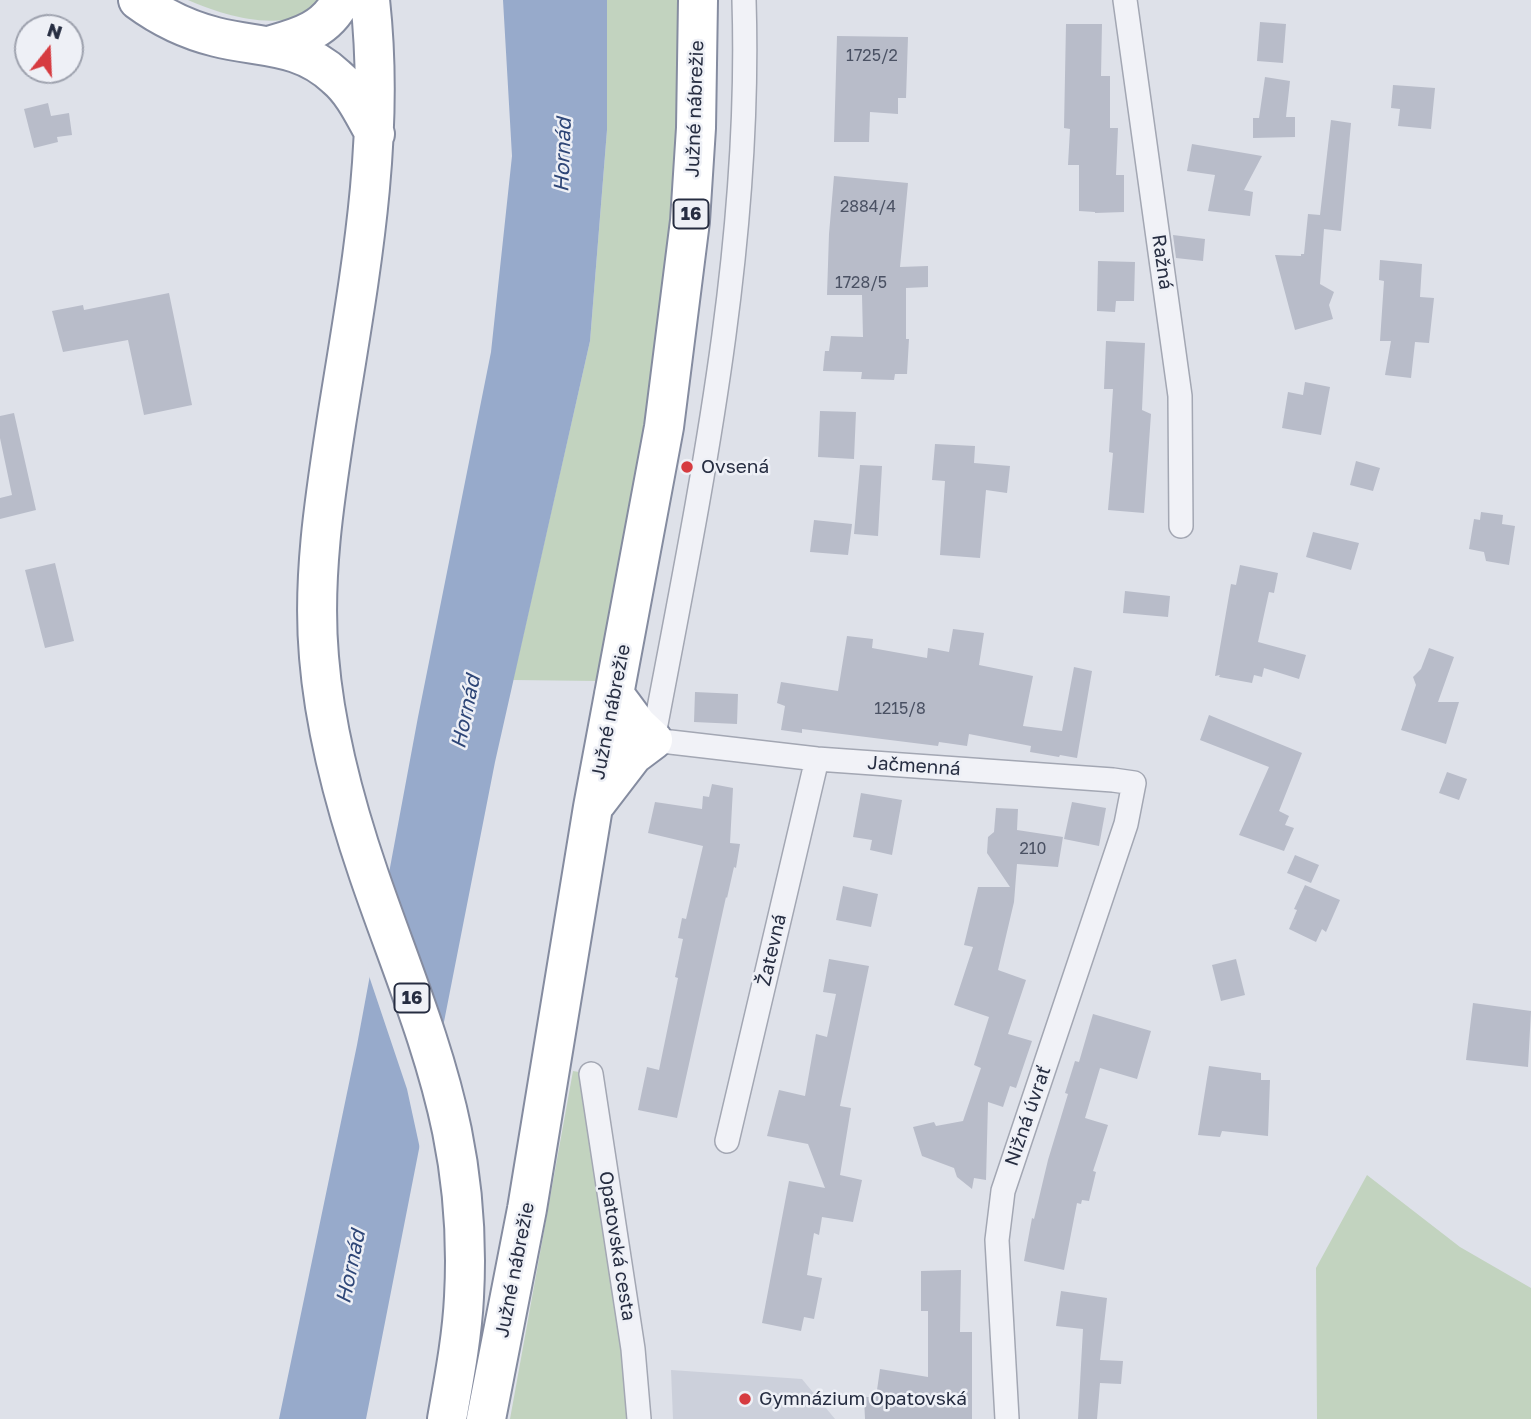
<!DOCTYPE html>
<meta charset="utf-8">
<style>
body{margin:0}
#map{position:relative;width:1531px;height:1419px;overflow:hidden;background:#dee1e9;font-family:"Golos Text",sans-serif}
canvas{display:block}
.north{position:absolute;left:14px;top:14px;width:70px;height:70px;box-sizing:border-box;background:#eef0f6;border:2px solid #9ea2ae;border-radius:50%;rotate:18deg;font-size:19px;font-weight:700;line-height:28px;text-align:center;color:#262d41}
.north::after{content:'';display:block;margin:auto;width:24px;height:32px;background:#d63b40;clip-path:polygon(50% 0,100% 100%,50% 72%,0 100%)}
</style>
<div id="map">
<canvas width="1531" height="1419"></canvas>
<div class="north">N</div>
</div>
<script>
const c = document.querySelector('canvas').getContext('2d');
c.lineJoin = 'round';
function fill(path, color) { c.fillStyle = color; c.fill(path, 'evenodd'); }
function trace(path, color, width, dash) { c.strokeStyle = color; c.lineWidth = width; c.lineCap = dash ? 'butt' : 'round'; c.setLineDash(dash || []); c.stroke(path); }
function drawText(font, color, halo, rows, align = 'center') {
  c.font = font + ' "Golos Text",sans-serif'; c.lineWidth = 5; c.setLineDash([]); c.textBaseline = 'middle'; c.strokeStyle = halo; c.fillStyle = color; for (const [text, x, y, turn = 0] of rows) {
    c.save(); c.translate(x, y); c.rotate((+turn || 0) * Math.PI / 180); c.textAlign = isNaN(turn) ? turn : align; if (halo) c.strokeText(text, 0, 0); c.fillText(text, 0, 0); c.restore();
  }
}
fill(new Path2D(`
 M 671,1370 L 802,1379 L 835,1419 L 673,1419 Z`), '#ccd0db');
fill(new Path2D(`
 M 188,0 L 319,0 C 292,38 222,15 188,0 Z
 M 607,0 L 680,0 L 679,153 L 655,377 L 598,681 L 513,680 L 590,341 L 607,130 Z
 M 573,1071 L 591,1074 L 639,1419 L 510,1419 Z
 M 1367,1175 L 1460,1247 L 1531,1288 L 1531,1419 L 1317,1419 L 1316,1268 Z`), '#c2d3bf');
fill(new Path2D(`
 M 503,0 L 607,0 L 607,130 L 590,341 L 495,762 L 366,1419 L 279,1419 L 357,1045 L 418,717 L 491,352 L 512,156 Z`), '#97aacb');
fill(new Path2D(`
 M 387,867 L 446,1037 L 422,1158 L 407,1089 L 367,970 Z`), '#dee1e9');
fill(new Path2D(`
 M 1260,22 L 1286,24 L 1283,63 L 1257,61 Z
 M 1066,24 L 1102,24 L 1101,76 L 1110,76 L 1110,128 L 1118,128 L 1116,175 L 1124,175 L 1124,212 L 1095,213 L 1095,212 L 1079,211 L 1079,165 L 1068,165 L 1070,129 L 1064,128 Z
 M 837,36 L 908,37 L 906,98 L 898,98 L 898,114 L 870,112 L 869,142 L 834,142 Z
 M 1265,77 L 1290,81 L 1286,117 L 1295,117 L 1295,137 L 1253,138 L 1253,118 L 1259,118 Z
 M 1393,85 L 1435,88 L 1431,129 L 1398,126 L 1400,109 L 1391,108 Z
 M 48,103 L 51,116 L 69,113 L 72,135 L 57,137 L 58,142 L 34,148 L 24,109 Z
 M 1331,120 L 1351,123 L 1341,231 L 1324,229 L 1320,284 L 1334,292 L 1329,305 L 1333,319 L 1295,330 L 1275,255 L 1301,256 L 1301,254 L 1304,254 L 1308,214 L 1320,215 Z
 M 1192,144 L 1262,156 L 1244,190 L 1253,192 L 1250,216 L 1208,211 L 1215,175 L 1187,171 Z
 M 834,176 L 908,183 L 900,267 L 928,266 L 928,287 L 906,288 L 906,339 L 909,339 L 907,374 L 895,374 L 894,380 L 861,379 L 862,372 L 823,371 L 825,351 L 829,351 L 831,336 L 863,337 L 862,295 L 827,295 L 829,234 Z
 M 1173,235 L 1205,239 L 1203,261 L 1176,258 Z
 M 1380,260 L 1422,264 L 1420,297 L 1434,298 L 1429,343 L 1415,342 L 1411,378 L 1385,375 L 1391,341 L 1380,341 L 1384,281 L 1379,280 Z
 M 1098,261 L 1135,262 L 1134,301 L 1116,301 L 1115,312 L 1097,311 Z
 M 169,293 L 192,405 L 144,415 L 128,340 L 63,352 L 52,311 L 83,305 L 84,310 Z
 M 1106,341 L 1145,343 L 1142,410 L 1151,414 L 1144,513 L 1108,510 L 1113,453 L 1109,452 L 1113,389 L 1104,389 Z
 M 1305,382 L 1330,387 L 1321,435 L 1282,428 L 1288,392 L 1303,395 Z
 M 820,411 L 856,412 L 854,459 L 818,457 Z
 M 14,413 L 36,510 L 0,519 L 0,498 L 12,495 L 0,438 L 0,416 Z
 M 935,444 L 975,446 L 974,463 L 1010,466 L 1007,493 L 986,490 L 980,558 L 940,555 L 945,481 L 932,480 Z
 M 1356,461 L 1380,468 L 1373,491 L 1350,485 Z
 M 860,465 L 882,466 L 878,536 L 854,534 Z
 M 1481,512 L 1503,515 L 1502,524 L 1515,526 L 1509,565 L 1486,561 L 1484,552 L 1469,549 L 1474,519 L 1480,520 Z
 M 814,520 L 852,524 L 848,555 L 810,552 Z
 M 1313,532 L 1359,543 L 1351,570 L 1306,557 Z
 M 55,563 L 74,641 L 45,648 L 25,570 Z
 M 1240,565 L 1278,573 L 1274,593 L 1269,592 L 1258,642 L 1306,655 L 1299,679 L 1264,668 L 1262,677 L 1254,675 L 1252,683 L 1219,677 L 1220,675 L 1215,676 L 1231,584 L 1236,585 Z
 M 1125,591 L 1170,596 L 1168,617 L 1123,613 Z
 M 953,629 L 984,633 L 979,665 L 1033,676 L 1023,726 L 1062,731 L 1074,667 L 1092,671 L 1077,758 L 1060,755 L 1059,757 L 1030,752 L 1031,746 L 969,734 L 967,746 L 939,742 L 938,746 L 802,729 L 802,733 L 781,730 L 785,706 L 777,703 L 781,682 L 838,691 L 847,636 L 873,639 L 872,648 L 927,658 L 928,648 L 949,652 Z
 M 1429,648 L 1454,657 L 1438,702 L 1459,702 L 1446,744 L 1401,730 L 1416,685 L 1413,677 L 1421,669 Z
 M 695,692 L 738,694 L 737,724 L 694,722 Z
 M 1209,715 L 1302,753 L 1279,811 L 1289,816 L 1285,825 L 1294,828 L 1284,851 L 1239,835 L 1269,767 L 1200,740 Z
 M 1447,772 L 1467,779 L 1459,800 L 1439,793 Z
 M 712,784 L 733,788 L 730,843 L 740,844 L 736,868 L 734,867 L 727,898 L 726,897 L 677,1118 L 638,1110 L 647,1067 L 659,1070 L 678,978 L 675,977 L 683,939 L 678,938 L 682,918 L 686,919 L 703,846 L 648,833 L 655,802 L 702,809 L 703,796 L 709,797 Z
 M 861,793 L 902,800 L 892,855 L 870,850 L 872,840 L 853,837 Z
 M 1072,802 L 1106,808 L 1099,846 L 1064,839 Z
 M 996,808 L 1018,809 L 1017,830 L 1063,837 L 1058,867 L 1017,864 L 1014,902 L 998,970 L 1026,980 L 1008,1034 L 1032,1041 L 1016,1088 L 1010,1086 L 1003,1107 L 988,1102 L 986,1180 L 974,1178 L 972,1189 L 957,1177 L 954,1168 L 922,1156 L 913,1127 L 934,1122 L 936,1126 L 963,1121 L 981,1068 L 974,1065 L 989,1017 L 954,1005 L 973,947 L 964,945 L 978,887 L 1010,887 L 987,853 L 988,837 L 994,832 Z
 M 1295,855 L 1319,865 L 1311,883 L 1287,873 Z
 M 1305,885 L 1340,900 L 1326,932 L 1322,929 L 1316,942 L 1289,929 L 1297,910 L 1294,909 Z
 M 843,886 L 878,894 L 871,927 L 836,920 Z
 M 829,959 L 869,966 L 840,1106 L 851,1108 L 840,1175 L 862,1180 L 853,1222 L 822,1217 L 819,1235 L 814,1233 L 807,1275 L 822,1278 L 814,1319 L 804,1317 L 801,1331 L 762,1323 L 789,1181 L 825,1188 L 808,1144 L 767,1136 L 779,1090 L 805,1096 L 816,1034 L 827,1037 L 836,994 L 823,992 Z
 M 1236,959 L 1245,995 L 1221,1001 L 1212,965 Z
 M 1473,1003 L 1531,1011 L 1528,1067 L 1466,1060 Z
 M 1093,1014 L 1151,1031 L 1137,1079 L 1100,1068 L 1085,1118 L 1108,1125 L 1093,1171 L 1096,1172 L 1089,1201 L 1082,1200 L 1081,1204 L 1077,1203 L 1064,1270 L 1024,1261 L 1032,1218 L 1034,1219 L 1048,1160 L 1068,1094 L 1065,1093 L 1075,1061 L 1079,1062 Z
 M 1209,1066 L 1261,1073 L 1261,1080 L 1270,1080 L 1268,1136 L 1222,1131 L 1220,1137 L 1198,1135 Z
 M 961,1270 L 960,1332 L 972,1332 L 972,1419 L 865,1419 L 864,1397 L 876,1397 L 880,1369 L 928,1377 L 928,1311 L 921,1311 L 921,1271 Z
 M 1061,1291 L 1107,1298 L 1100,1360 L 1123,1361 L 1121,1384 L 1100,1383 L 1097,1419 L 1078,1419 L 1083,1329 L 1056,1326 Z`), '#b8bcc9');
const street = new Path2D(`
 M 744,0 C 752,250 699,496 653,740 L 817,759 L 1113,780 L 1134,783 L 1126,824 L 1003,1191 L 997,1240 L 1007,1419
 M 1125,0 L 1180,396 L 1181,526
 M 591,1074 L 633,1349 L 639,1419
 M 727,1141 L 817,759`);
const highway = new Path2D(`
 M 138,0 C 161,17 188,30 216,37 C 260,48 300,43 336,77 C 354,92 364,115 375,134
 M 370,0 C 386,141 359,280 337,418 C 325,496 312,577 319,657 C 325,731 345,805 369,875 C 398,960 434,1043 452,1131 C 463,1185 467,1242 464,1297 C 462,1338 454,1379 447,1419
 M 272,45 C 301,37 327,29 341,0
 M 597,802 L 633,755 L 653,740 L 637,725 L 614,694
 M 486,1419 L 527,1209 L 593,807 L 664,427 L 690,221 L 696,128 L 698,0`);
trace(street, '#a3a7b3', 26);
trace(highway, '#858ca0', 42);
trace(street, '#f1f2f7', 23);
trace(highway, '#fff', 38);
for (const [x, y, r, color] of [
 [687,467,7,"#d63b40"],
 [745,1399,7,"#d63b40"]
]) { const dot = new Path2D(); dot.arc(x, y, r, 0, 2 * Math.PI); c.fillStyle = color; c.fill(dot); trace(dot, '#eef0f6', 2.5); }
drawText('16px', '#4a5163', null, [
 ["1725/2",872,56],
 ["2884/4",868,207],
 ["1728/5",861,283],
 ["1215/8",900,709],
 ["210",1033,849]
]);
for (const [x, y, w] of [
 [691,214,35],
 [412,998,35]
]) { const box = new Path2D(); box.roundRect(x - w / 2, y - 14.5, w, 29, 5); c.fillStyle = '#eef0f6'; c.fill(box); trace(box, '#262d41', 2); }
drawText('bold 18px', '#262d41', null, [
 ["16",691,214],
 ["16",412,998]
]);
drawText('19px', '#262d41', '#eef0f6', [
 ["Južné nábrežie",695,109,-88],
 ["Ražná",1162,262,82],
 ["Južné nábrežie",611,712,-79],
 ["Jačmenná",914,766,4],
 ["Žatevná",772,950,-77],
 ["Nižná úvrať",1028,1116,-71],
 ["Opatovská cesta",617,1246,81],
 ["Južné nábrežie",515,1270,-79]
]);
drawText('19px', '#262d41', '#eef0f6', [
 ["Ovsená",701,467],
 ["Gymnázium Opatovská",759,1399]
], 'left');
drawText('italic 21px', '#2e4677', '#eef0f6', [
 ["Hornád",563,155,-88],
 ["Hornád",466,712,-78],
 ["Hornád",351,1267,-78]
]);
</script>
